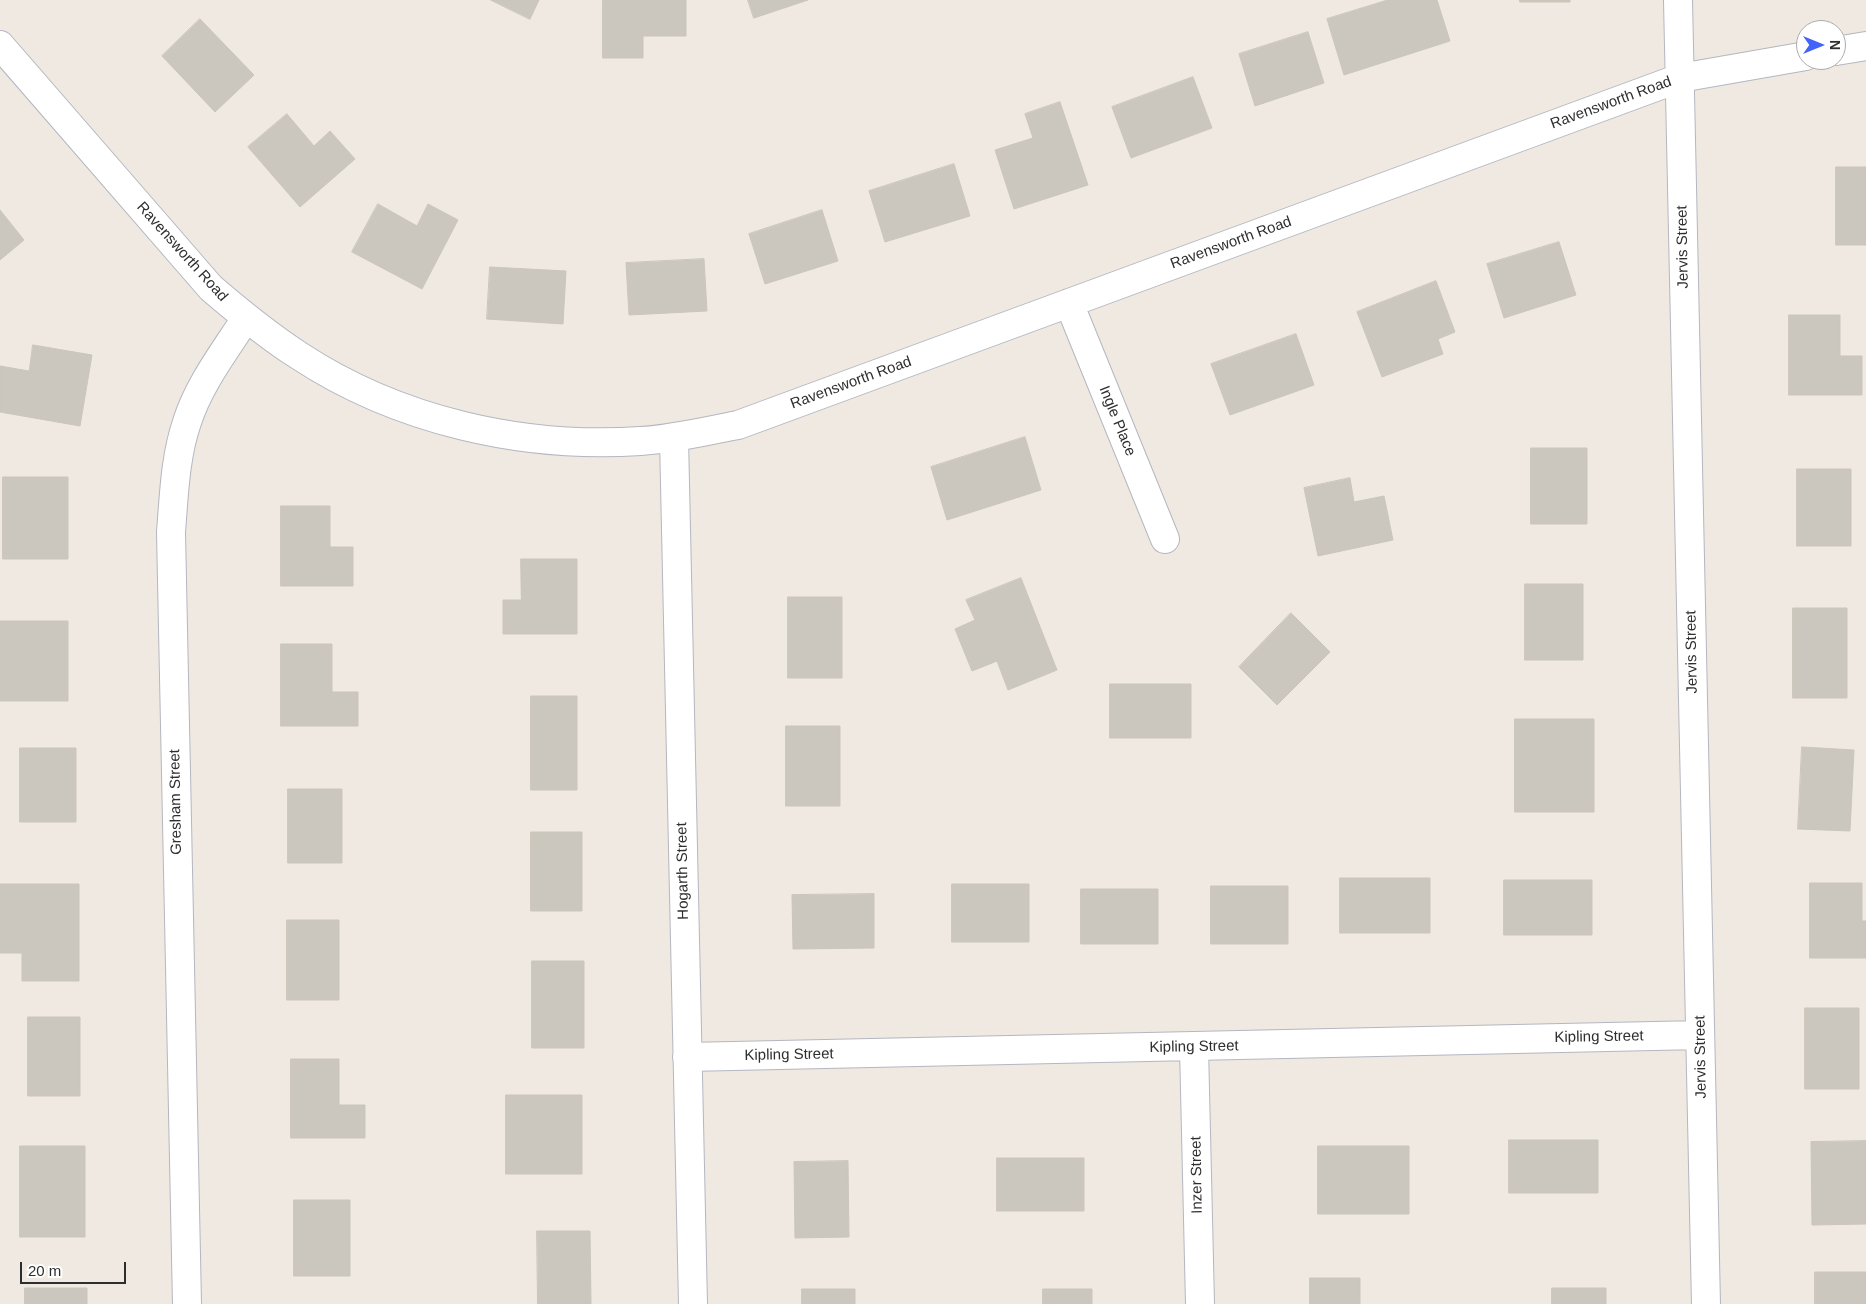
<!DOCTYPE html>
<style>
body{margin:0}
#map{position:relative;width:1866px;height:1304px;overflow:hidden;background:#efe9e1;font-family:Arial,sans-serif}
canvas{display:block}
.north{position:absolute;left:1796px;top:20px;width:50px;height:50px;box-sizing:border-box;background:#fff;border:1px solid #ababab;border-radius:50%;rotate:90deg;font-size:14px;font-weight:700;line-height:20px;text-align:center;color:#2e2e2e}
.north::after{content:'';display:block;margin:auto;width:18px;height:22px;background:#4264fb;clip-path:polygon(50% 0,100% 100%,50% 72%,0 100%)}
.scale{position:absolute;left:20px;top:1262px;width:106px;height:22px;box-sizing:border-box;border:2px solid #2e2e2e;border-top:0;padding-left:6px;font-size:15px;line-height:18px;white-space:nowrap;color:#2e2e2e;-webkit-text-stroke:4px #fff;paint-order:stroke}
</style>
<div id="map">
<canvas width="1866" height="1304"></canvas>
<div class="north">N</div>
<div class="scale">20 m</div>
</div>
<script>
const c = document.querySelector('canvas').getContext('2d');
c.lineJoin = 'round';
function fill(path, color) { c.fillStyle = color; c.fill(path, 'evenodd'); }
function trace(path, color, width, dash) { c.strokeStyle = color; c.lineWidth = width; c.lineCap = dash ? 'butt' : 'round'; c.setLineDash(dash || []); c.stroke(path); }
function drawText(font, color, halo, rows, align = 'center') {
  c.font = font + ' Arial,sans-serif'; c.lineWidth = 4.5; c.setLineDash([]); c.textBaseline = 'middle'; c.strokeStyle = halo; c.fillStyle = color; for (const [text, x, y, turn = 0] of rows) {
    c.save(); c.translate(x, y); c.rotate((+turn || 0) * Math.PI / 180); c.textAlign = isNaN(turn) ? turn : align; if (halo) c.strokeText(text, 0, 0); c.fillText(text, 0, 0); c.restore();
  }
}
const building = new Path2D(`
 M 491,0 L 539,0 L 530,19 Z
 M 603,0 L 686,0 L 686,36 L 643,36 L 643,58 L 603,58 Z
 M 748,0 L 808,0 L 754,18 Z
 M 1388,0 L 1437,0 L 1450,41 L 1344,75 L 1327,19 Z
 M 1520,0 L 1570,0 L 1570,2 L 1520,2 Z
 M 200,19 L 254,75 L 215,112 L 162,56 Z
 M 1308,32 L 1324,83 L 1255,106 L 1239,54 Z
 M 1193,77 L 1212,128 L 1131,158 L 1112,107 Z
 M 1060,102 L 1088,185 L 1014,209 L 995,150 L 1033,138 L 1025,114 Z
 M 287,114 L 314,146 L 330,131 L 355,159 L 300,207 L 248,147 Z
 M 954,164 L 970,216 L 885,242 L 869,191 Z
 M 1836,167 L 1866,167 L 1866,245 L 1836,245 Z
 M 378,204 L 417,226 L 428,204 L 458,220 L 422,289 L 352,252 Z
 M 0,210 L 24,240 L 0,260 Z
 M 822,210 L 838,261 L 765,284 L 749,234 Z
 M 1559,242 L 1576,295 L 1504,318 L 1487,264 Z
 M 704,259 L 707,311 L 629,315 L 626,263 Z
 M 490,267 L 566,271 L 563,324 L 487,319 Z
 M 1436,281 L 1455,332 L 1438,339 L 1443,354 L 1382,377 L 1357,312 Z
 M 1789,315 L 1840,315 L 1840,356 L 1862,356 L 1862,395 L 1789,395 Z
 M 1296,334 L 1314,385 L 1230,415 L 1211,364 Z
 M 33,345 L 92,355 L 80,426 L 0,412 L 0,366 L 29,371 Z
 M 1025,437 L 1041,490 L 947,520 L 931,467 Z
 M 1531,448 L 1587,448 L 1587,524 L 1531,524 Z
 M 1797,469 L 1851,469 L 1851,546 L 1797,546 Z
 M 3,477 L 68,477 L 68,559 L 3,559 Z
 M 1350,478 L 1354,502 L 1384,496 L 1393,540 L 1318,556 L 1304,488 Z
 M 281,506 L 330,506 L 330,547 L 353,547 L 353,586 L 281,586 Z
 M 521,559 L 577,559 L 577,634 L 503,634 L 503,600 L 521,600 Z
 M 1021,578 L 1057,670 L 1008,690 L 997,661 L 972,671 L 955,629 L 975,620 L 966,600 Z
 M 1525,584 L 1583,584 L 1583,660 L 1525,660 Z
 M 788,597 L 842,597 L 842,678 L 788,678 Z
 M 1793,608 L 1847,608 L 1847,698 L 1793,698 Z
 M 1291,613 L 1330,652 L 1277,705 L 1239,667 Z
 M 0,621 L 68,621 L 68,701 L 0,701 Z
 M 281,644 L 332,644 L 332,692 L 358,692 L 358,726 L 281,726 Z
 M 1110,684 L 1191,684 L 1191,738 L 1110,738 Z
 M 531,696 L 577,696 L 577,790 L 531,790 Z
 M 1515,719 L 1594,719 L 1594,812 L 1515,812 Z
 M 786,726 L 840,726 L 840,806 L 786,806 Z
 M 1802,747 L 1854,750 L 1850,831 L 1798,829 Z
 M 20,748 L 76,748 L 76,822 L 20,822 Z
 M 288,789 L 342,789 L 342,863 L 288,863 Z
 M 531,832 L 582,832 L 582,911 L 531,911 Z
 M 1340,878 L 1430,878 L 1430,933 L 1340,933 Z
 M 1504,880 L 1592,880 L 1592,935 L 1504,935 Z
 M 1810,883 L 1862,883 L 1862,921 L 1866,921 L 1866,958 L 1810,958 Z
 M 0,884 L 79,884 L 79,981 L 22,981 L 22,953 L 0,953 Z
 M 952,884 L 1029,884 L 1029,942 L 952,942 Z
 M 1211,886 L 1288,886 L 1288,944 L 1211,944 Z
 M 1081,889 L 1158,889 L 1158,944 L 1081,944 Z
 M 874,894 L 874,948 L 793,949 L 792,895 Z
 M 287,920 L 339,920 L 339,1000 L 287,1000 Z
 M 532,961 L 584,961 L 584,1048 L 532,1048 Z
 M 1805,1008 L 1859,1008 L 1859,1089 L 1805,1089 Z
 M 28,1017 L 80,1017 L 80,1096 L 28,1096 Z
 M 291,1059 L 339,1059 L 339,1105 L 365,1105 L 365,1138 L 291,1138 Z
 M 506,1095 L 582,1095 L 582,1174 L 506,1174 Z
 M 1509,1140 L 1598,1140 L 1598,1193 L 1509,1193 Z
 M 1866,1141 L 1866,1224 L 1812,1225 L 1811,1142 Z
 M 20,1146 L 85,1146 L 85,1237 L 20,1237 Z
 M 1318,1146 L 1409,1146 L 1409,1214 L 1318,1214 Z
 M 997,1158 L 1084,1158 L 1084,1211 L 997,1211 Z
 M 848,1161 L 849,1237 L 795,1238 L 794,1162 Z
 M 294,1200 L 350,1200 L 350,1276 L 294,1276 Z
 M 537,1231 L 590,1231 L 591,1304 L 538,1304 Z
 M 1815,1272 L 1866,1272 L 1866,1304 L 1815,1304 Z
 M 1310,1278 L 1360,1278 L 1360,1304 L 1310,1304 Z
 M 25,1288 L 87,1288 L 87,1304 L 25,1304 Z
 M 1552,1288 L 1606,1288 L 1606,1304 L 1552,1304 Z
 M 802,1289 L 855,1289 L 855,1304 L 802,1304 Z
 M 1043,1289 L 1092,1289 L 1092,1304 L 1043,1304 Z`);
fill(building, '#cbc7bf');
trace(building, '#cbc5ba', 1);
const street = new Path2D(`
 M 1678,0 L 1706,1304
 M 0,45 L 211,288 C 239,312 267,335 298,355 C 398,421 523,449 641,441 C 674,439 706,431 738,425 L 1680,78 L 1806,56
 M 1836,51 L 1866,46
 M 1069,303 L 1165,539
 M 674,438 L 693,1304
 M 1194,1047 L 1200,1304
 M 687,1057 L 1700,1035
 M 187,1304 L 171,532 C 174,495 175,457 187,422 C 199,384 225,351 246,318`);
trace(street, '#b4b7c1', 30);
trace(street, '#fff', 28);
drawText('15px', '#2e2e2e', '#fff', [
 ["Ravensworth Road",1611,103,-20],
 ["Ravensworth Road",1231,243,-20],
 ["Jervis Street",1683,247,-91],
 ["Ravensworth Road",182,252,48],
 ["Ravensworth Road",851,383,-20],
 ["Ingle Place",1117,421,68],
 ["Jervis Street",1692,652,-91],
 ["Gresham Street",176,802,-91],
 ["Hogarth Street",683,871,-91],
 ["Kipling Street",1599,1037,-1],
 ["Kipling Street",1194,1047,-1],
 ["Kipling Street",789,1055,-1],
 ["Jervis Street",1701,1057,-91],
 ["Inzer Street",1197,1175,-91]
]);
</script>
